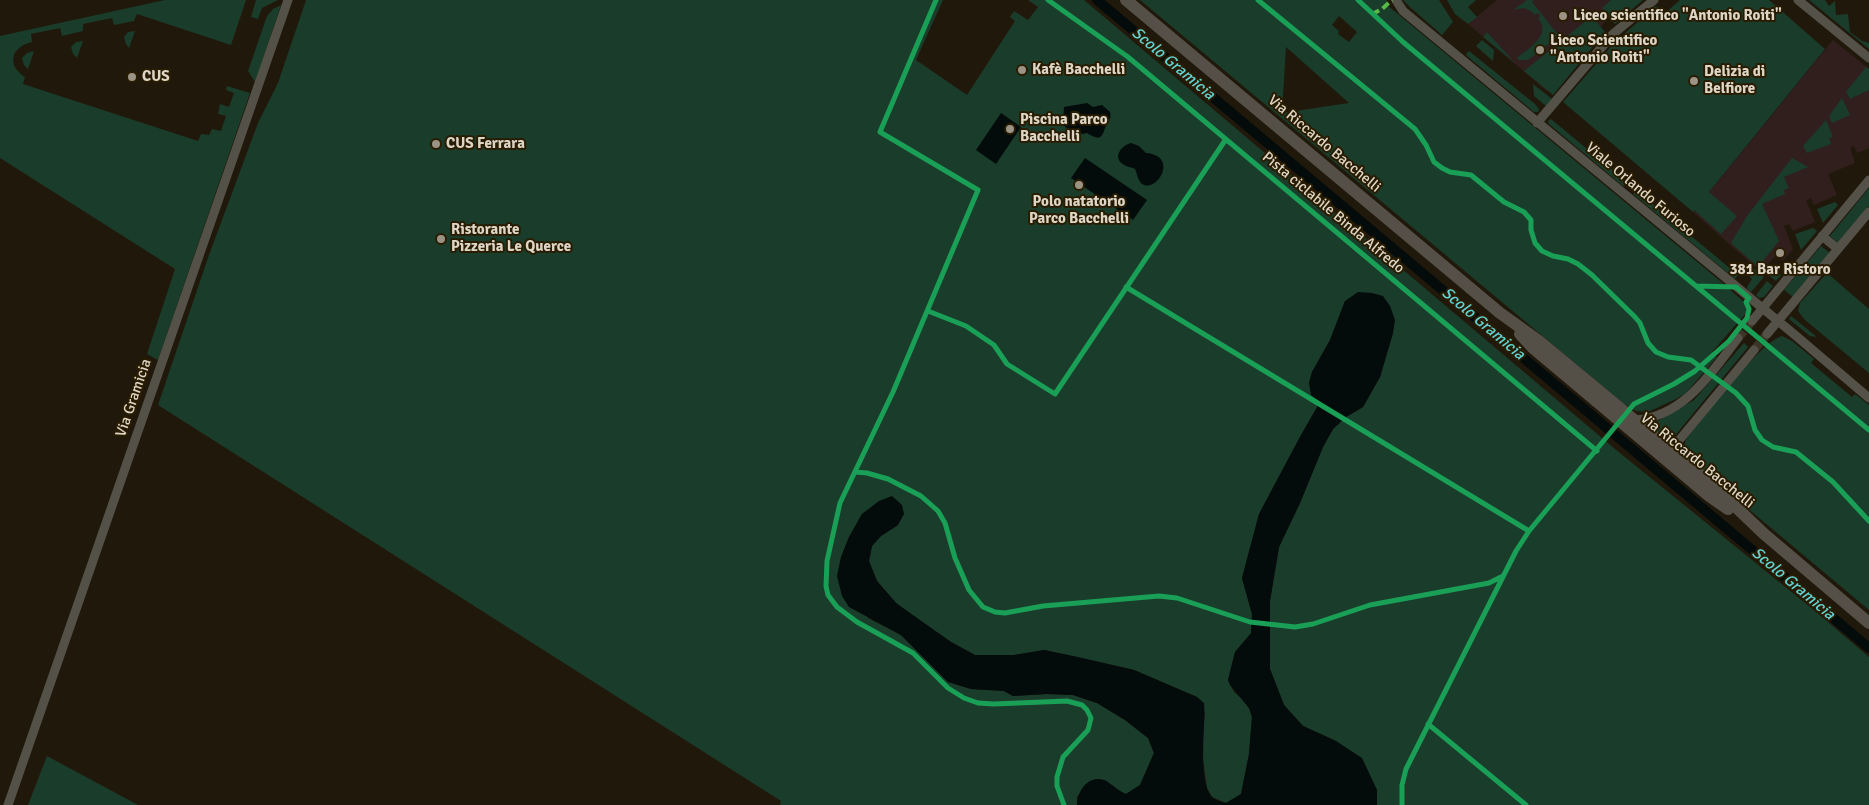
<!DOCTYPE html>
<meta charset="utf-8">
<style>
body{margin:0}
canvas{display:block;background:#20180a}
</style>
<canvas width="1869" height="805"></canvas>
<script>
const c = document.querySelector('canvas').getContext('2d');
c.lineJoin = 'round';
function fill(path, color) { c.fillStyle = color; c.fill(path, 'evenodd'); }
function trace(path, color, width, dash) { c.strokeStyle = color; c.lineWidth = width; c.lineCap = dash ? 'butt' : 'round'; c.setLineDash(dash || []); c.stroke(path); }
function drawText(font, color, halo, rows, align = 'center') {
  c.font = font + ' Signika,sans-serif'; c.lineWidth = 4; c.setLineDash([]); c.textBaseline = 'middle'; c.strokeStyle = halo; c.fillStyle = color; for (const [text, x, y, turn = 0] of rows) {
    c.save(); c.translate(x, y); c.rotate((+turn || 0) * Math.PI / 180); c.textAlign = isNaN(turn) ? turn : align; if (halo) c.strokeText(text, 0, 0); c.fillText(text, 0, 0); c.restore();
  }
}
fill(new Path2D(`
 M 1497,0 L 1633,0 L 1604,23 L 1547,91 L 1468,24 Z
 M 1833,40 L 1869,69 L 1869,148 L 1857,153 L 1854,146 L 1850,148 L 1855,163 L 1828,174 L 1837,195 L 1814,205 L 1811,198 L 1806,200 L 1815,222 L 1793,231 L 1789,224 L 1784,226 L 1793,249 L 1783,261 L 1775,256 L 1761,272 L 1693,212 Z`), '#301f1d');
fill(new Path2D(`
 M 165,0 L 246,0 L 231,45 L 137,14 L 134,21 L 114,25 L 112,18 L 83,24 L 83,31 L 62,36 L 60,28 L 31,34 L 32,42 C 11,47 6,65 25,77 L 23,84 L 198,141 L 201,134 L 209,135 L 212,129 L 221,131 L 226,116 L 218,114 L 220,104 L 229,107 L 234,93 L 226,90 L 227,86 L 250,93 L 158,360 L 147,354 L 175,269 L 0,158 L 0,36 Z
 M 256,0 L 278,0 L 262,8 L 258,19 L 251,17 Z
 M 306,0 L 943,0 L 916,60 L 967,95 L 1015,21 L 1010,17 L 1014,11 L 1028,20 L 1038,7 L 1028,0 L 1084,0 L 1615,449 L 1815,611 L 1869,657 L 1869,805 L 1377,805 L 1377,790 L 1336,741 L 1303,726 L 1284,705 L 1270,669 L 1270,601 L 1279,547 L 1300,503 L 1323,447 L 1333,429 L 1346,417 L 1363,407 L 1380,377 L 1393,333 L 1345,301 L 1330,340 L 1312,372 L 1309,383 L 1320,402 L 1301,435 L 1259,514 L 1242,578 L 1252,614 L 1251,634 L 1235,652 L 1228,680 L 1234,692 L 1242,699 L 1249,708 L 1252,717 L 1249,754 L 1241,794 L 1226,803 L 1212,797 L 1207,788 L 1202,752 L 1205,712 L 1197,697 L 1134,670 L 1044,650 L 1014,655 L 975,655 L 951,642 L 908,613 L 896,603 L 877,581 L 869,561 L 872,546 L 881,536 L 898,525 L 862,514 L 849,537 L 841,557 L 868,618 L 901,635 L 948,682 L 971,689 L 1004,691 L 1013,696 L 1047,694 L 1073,695 L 1097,703 L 1125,720 L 1148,738 L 1154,753 L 1140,785 L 1126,794 L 1116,790 L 1105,780 L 1077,796 L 1077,805 L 780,805 L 781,801 L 158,405 L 209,255 L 258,123 L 278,83 Z
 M 1140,0 L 1387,0 L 1387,5 L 1725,285 L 1747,305 L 1748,309 L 1747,312 L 1712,352 L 1717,357 L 1686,393 L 1676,399 L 1648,412 L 1636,411 L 1624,404 ZM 1339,16 L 1357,32 L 1349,42 L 1338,34 L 1339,31 L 1332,25 ZM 1286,47 L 1349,103 L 1282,113 Z
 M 1403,0 L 1439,0 L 1453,22 L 1442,35 L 1411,8 Z
 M 1447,0 L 1476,0 L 1468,7 L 1477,17 L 1468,24 L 1455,14 Z
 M 1527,0 L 1534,0 L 1532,2 L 1559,36 L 1528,60 L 1519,60 L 1517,58 C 1529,48 1552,35 1538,18 L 1540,16 L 1538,13 L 1535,15 C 1527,7 1523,7 1513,10 Z
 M 1611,0 L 1643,0 L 1615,24 L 1602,8 Z
 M 1680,0 L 1769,0 L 1825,49 L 1709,192 L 1737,216 L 1721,234 L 1694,210 L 1693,212 L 1563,102 L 1615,42 L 1656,6 L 1664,14 Z
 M 1809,0 L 1825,0 L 1829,6 L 1835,1 L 1836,15 L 1848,14 L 1850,32 L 1862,41 L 1869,43 L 1869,49 Z
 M 281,5 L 255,82 L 248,71 L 267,16 L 273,9 Z
 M 1592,16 L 1605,32 L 1553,95 L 1524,71 Z
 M 135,31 L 129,48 L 126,44 L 124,37 L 128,32 Z
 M 1487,32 L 1515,63 L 1483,37 Z
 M 1482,40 L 1494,50 L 1493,61 L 1476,46 Z
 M 83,41 L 77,58 L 73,54 L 71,47 L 76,42 Z
 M 34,51 L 28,69 L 24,65 L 22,58 L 27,53 Z
 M 1469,51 L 1535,104 L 1539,109 L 1538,112 L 1534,112 L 1467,56 L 1466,54 Z
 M 1866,67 L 1869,69 L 1869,90 L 1850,99 L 1846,92 Z
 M 1533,84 L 1552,99 L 1546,106 L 1534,96 Z
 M 1842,98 L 1850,115 L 1832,123 L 1829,116 Z
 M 1551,119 L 1627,182 L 1623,186 L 1549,124 L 1548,121 Z
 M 1826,120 L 1833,137 L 1829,138 L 1831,144 L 1807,153 L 1803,146 Z
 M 1792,158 L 1808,167 L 1784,177 L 1789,188 L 1784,190 L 1785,194 L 1762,204 L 1779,241 L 1758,267 L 1731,243 L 1747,216 Z
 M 1869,188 L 1869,206 L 1838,243 L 1830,236 Z
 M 1636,190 L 1738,275 L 1735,279 L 1633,194 Z
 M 1835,202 L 1838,205 L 1823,223 L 1817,209 Z
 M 1813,228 L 1817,231 L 1801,250 L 1795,234 Z
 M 1821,246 L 1830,253 L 1793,297 L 1784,290 Z
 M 1747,263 L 1764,277 L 1751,292 L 1748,290 L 1747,287 L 1752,279 L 1748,274 Z
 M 1768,264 L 1781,275 L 1776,281 L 1763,271 Z
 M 1827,273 L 1869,309 L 1869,373 L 1805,320 L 1798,311 L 1800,303 Z
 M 1767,281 L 1773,286 L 1764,297 L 1759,298 L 1756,295 Z
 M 1791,316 L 1817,337 L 1810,336 L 1789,319 Z
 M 1782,336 L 1792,341 L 1814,359 L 1811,363 L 1852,397 L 1855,394 L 1869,405 L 1869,610 L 1691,461 C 1684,454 1682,447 1687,438 C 1704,417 1760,342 1782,336 Z
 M 1744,343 L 1748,347 L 1673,438 L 1669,441 L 1652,429 L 1653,424 L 1656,422 L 1694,400 Z
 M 47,756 L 138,805 L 28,805 Z`), '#1a3c2b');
fill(new Path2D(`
 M 1087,103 L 1093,107 L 1102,105 L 1110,112 C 1112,120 1107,121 1105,128 C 1101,141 1097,139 1087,133 L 1082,134 L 1076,129 L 1068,129 L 1063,125 L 1064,107 Z
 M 1001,113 L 1021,127 L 996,164 L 976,150 Z
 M 1131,143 L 1139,146 L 1146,153 C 1181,156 1155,196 1141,183 C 1138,180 1137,173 1135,169 C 1131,167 1126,167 1123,164 C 1112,157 1122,145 1131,143 Z
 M 1085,158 L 1147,200 L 1133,220 L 1071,178 Z
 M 1358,292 L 1372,293 L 1383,296 L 1390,306 L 1395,320 L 1393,333 L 1380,377 L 1363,407 L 1346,417 L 1333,429 L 1323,447 L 1300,503 L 1279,547 L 1270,601 L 1270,669 L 1284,705 L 1303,726 L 1336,741 L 1362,758 L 1377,790 L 1377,805 L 1077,805 C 1077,791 1089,773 1106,781 C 1113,785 1117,790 1126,794 L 1140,785 L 1154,753 L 1148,738 L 1125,720 L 1097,703 L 1073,695 L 1047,694 L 1013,696 L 1004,691 L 971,689 L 948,682 L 901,635 L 849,607 L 842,596 L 837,576 L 841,557 L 849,537 L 862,514 L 879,501 L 892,496 L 902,505 L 904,514 L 898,525 L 881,536 L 872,546 L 869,561 L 877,581 L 896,603 L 951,642 L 975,655 L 1014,655 L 1044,650 L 1078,657 L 1134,670 L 1197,697 L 1204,703 C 1206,723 1197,781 1212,797 C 1215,800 1222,802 1226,803 L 1241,794 L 1249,754 L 1252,717 L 1249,708 L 1230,685 L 1228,680 L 1235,652 L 1251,633 L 1252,614 L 1242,578 L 1259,514 L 1301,435 L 1320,402 L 1311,395 L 1309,383 L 1312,372 L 1330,340 L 1345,301 Z`), '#030b0b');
trace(new Path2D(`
 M 1097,0 L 1869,648`), '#030b0b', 10);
trace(new Path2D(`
 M 1738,338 L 1752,321
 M 1754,350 L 1767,334`), '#3c3426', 9, [9, 4.5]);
trace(new Path2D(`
 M 1396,0 L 1403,11 L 1795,335 L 1869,398
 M 1798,0 L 1869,58
 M 1537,123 L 1613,34 L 1654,0
 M 1822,236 L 1838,249
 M 1752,321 L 1869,180
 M 1767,334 L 1869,212
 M 1634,420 C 1683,418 1711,373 1738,338
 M 1671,450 L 1754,350
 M 8,805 L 288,0`), '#545148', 9);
trace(new Path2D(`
 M 1126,0 L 1500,313 L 1539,341 L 1714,486 L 1763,533 L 1869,623
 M 1520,334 L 1533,348 L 1708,495 L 1728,509`), '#555047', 12);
trace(new Path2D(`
 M 1372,14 L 1382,9 L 1392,0`), '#58b947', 4, [8, 4]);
trace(new Path2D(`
 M 936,0 L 880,132 L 978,190 L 893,392 L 840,503 L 827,561 L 826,586 L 828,595 L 837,607 L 857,622 L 913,653 L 948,688 L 964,698 L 978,703 L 994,704 L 1067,701 L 1082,705 L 1087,710 L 1091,718 L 1088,730 L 1063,757 L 1057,777 L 1057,786 L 1064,805
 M 1048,0 L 1128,57 L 1597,451
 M 1258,0 L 1415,129 L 1426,145 L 1434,162 L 1442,168 L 1450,172 L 1471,175 L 1504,202 L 1524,212 L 1531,220 L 1531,230 L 1535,243 L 1542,251 L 1553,256 L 1568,259 L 1578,264 L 1592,275 L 1635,317 L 1640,323 L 1648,343 L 1656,352 L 1668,357 L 1691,360 L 1736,393 L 1748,406 L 1755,430 L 1762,440 L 1773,447 L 1796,452 L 1833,482 L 1869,521
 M 1358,0 L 1403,42 L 1869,430
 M 1126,287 L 1529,531
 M 928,311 L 966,326 L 994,345 L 1007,364 L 1055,394 L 1226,139
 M 855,472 L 867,473 L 888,479 L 921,496 L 938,511 L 945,523 L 955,558 L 969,590 L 983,607 L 995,612 L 1005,613 L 1043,606 L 1159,596 L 1177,598 L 1250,622 L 1295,627 L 1313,624 L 1370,605 L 1489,583 L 1503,576
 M 1428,724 L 1526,805
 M 1402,805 L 1402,785 L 1406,769 L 1516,551 L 1529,531 L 1634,404 L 1674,384 L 1695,371 L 1729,341 L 1747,318 L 1749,309 L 1746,302 L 1749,298 L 1736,287 L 1696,286`), '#1a9f57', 5);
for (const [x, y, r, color] of [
 [1563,16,5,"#9b9384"],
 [1540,50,5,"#9b9384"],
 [1022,70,5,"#9b9384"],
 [132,77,5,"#9b9384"],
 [1694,81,5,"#9b9384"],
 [1010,129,5,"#9b9384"],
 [436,144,5,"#9b9384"],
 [1079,185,5,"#9b9384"],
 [441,239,5,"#9b9384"],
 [1780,253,5,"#9b9384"]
]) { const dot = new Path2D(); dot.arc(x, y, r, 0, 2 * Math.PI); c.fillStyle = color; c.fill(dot); trace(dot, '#291c01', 2); }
drawText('bold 15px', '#ddd5c5', '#291c01', [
 ["Liceo scientifico \"Antonio Roiti\"",1573,16],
 ["Liceo Scientifico",1550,41],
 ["\"Antonio Roiti\"",1550,58],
 ["Kafè Bacchelli",1032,70],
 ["Delizia di",1704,72],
 ["Belfiore",1704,89],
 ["CUS",142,77],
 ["Piscina Parco",1020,120],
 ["Bacchelli",1020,137],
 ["CUS Ferrara",446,144],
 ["Polo natatorio",1079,202,"center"],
 ["Parco Bacchelli",1079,219,"center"],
 ["Ristorante",451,230],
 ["Pizzeria Le Querce",451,247],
 ["381 Bar Ristoro",1780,270,"center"]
], 'left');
drawText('15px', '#ddd5c5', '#291c01', [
 ["Via Riccardo Bacchelli",1324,144,40],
 ["Viale Orlando Furioso",1640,190,40],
 ["Pista ciclabile Binda Alfredo",1333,213,40],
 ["Via Gramicia",134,398,-71],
 ["Via Riccardo Bacchelli",1697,461,39]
]);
drawText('italic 16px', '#62d2d5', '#291c01', [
 ["Scolo Gramicia",1173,64,40],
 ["Scolo Gramicia",1483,324,40],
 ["Scolo Gramicia",1793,584,40]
]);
</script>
